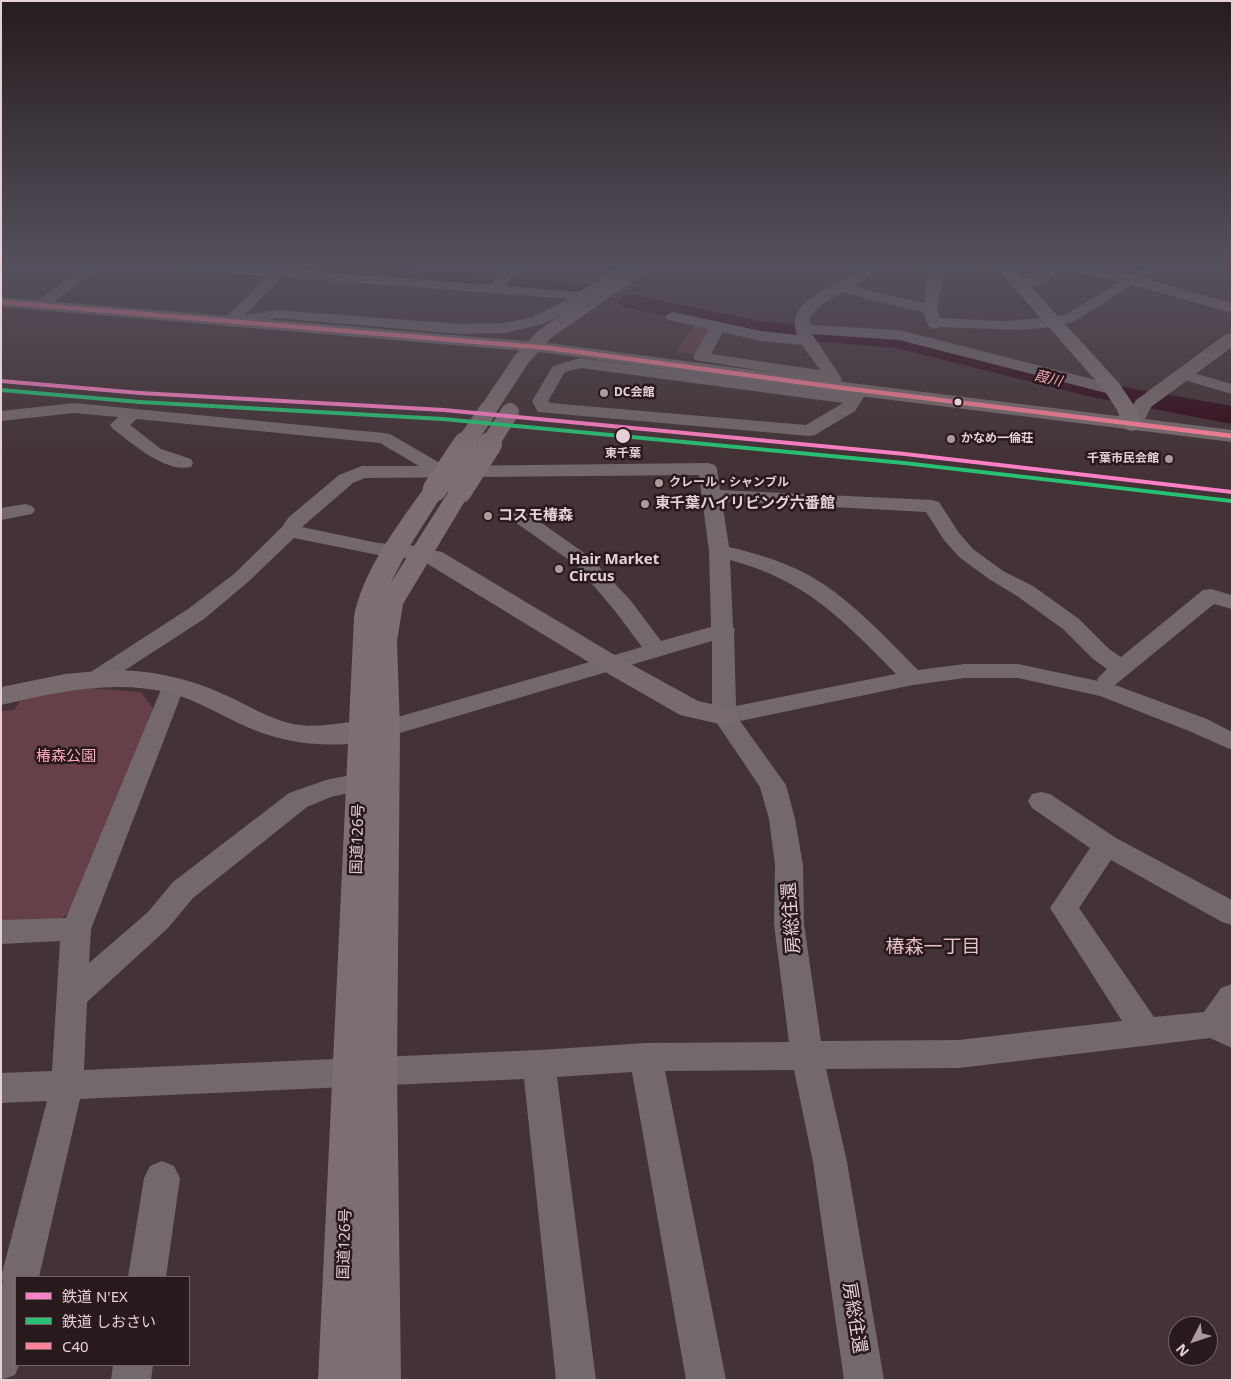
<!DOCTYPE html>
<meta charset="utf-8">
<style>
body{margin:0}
#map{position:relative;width:1233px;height:1381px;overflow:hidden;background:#433336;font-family:"Noto Sans","Noto Sans JP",sans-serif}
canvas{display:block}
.frame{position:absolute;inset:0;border:2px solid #e5d1d5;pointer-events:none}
.legend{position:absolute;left:15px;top:1276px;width:175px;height:90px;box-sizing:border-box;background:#27191c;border:1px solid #736366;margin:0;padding:6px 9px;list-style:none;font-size:15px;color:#e5d1d5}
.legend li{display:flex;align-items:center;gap:10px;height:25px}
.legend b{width:25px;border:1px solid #736366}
.north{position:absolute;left:1168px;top:1316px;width:50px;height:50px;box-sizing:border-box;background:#27191c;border:1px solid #736366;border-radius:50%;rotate:229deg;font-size:14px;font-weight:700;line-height:20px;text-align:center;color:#e5d1d5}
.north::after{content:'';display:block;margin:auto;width:18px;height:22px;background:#ac9a9d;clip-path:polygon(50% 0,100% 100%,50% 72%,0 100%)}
</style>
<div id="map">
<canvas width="1233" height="1381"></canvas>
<div class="frame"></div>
<ul class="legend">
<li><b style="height:6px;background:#ff80c5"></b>鉄道 N'EX</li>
<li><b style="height:6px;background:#26c172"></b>鉄道 しおさい</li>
<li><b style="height:6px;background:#ff8098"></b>C40</li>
</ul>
<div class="north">N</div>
</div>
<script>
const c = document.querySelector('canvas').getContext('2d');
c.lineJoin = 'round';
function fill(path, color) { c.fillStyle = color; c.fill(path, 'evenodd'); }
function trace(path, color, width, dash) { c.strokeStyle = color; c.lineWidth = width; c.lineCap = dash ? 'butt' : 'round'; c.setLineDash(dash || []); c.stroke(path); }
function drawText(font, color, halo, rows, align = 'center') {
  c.font = font + ' "Noto Sans","Noto Sans JP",sans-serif'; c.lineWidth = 5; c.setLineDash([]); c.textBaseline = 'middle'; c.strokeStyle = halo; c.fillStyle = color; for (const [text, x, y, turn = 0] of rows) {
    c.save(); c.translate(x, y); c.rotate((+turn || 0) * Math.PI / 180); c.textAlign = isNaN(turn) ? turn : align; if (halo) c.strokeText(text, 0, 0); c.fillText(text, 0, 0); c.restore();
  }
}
fill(new Path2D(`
 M 696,323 L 711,327 L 700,352 L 692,354 L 676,351 Z
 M 77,687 L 141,692 L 153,708 L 81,905 L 55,922 L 1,923 L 1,711 L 14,710 L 20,701 Z`), '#654049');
fill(new Path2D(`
 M 240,265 L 347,265 L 582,283 L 591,285 L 594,290 L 591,295 L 582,297 L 252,272 L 244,270 Z
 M 630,294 L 759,321 L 896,332 L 1091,381 L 1232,406 L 1232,424 L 1091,397 L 896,348 L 759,337 L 621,306 L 618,301 L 621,296 Z`), '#340b19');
fill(new Path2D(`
 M 87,265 L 103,265 L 45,308 L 35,308 L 33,305 L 35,302 Z
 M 167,265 L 231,265 L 491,285 L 506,265 L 520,265 L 505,286 L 580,292 L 620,265 L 637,265 L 565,314 L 543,324 L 505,333 L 461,334 L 276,318 L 229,327 L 224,325 L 221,322 L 267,276 L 174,269 ZM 282,277 L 568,299 L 533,317 L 505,323 L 461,324 L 276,310 L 245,315 Z
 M 863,265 L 878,265 L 868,277 L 855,286 L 882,294 L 924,303 L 929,271 L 907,269 L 900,265 L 1009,265 L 1008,269 L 1003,270 L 943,272 L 937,309 L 940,318 L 1003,321 L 1054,317 L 1065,315 L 1147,265 L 1164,265 L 1075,321 L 1054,327 L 1020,330 L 940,327 L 934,329 L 929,327 L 923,312 L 874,301 L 844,292 L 822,304 L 810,317 L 810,325 L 899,330 L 1120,386 L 1122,390 L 1120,394 L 1114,395 L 899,340 L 812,334 L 841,377 L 842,385 L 840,389 L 828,389 L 825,381 L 695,360 L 693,357 L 709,329 L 668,320 L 665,317 L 668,314 L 673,312 L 761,331 L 797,335 C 783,296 844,287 863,265 ZM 723,332 L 761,341 L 802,345 L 820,370 L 711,354 Z
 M 580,358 L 849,393 L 854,386 L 866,386 L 868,390 L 855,411 L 815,435 L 809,436 L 538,412 L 532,401 L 553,366 ZM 581,368 L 843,403 L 806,425 L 550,403 L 548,401 L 565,372 Z
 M 1183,370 L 1232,384 L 1232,394 L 1177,378 L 1175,375 L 1177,372 Z
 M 74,403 L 384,433 L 390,434 L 445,466 L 708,463 L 715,465 L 717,469 L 720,490 L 932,500 L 939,502 L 959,533 L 973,549 L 1003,571 L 1033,586 L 1079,619 L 1109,649 L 1121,657 L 1203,590 L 1211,589 L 1232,595 L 1232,609 L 1214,604 L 1115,685 L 1207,719 L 1232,732 L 1232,750 L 1189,731 L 1100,696 L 1018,678 L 965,678 L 913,685 L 740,721 L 786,785 L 795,819 L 803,865 L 804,924 L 821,1041 L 959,1040 L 1122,1021 L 1050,908 L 1090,848 L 1032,808 L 1028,801 L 1032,794 L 1041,792 L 1050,794 L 1116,838 L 1232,900 L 1232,925 L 1222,922 L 1111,860 L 1079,908 L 1154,1017 L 1204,1012 L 1221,988 L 1232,984 L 1232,1048 L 1210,1038 L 959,1068 L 826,1069 L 847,1162 L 884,1380 L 844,1380 L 813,1162 L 794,1070 L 665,1071 L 726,1380 L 686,1380 L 632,1072 L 557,1077 L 596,1380 L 556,1380 L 524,1079 L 80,1099 L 39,1277 L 16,1277 L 16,1365 L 19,1365 L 15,1375 L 1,1380 L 1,1285 L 3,1281 L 1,1277 L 47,1101 L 1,1103 L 1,1073 L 52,1071 L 60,941 L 1,944 L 1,920 L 66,918 L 165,680 L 173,677 L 181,680 L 185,685 L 91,929 L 89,963 L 148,912 L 173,882 L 289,793 L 326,780 L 360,773 L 369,776 L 373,782 L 369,788 L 331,797 L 307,807 L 193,898 L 168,928 L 87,1002 L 84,1070 L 539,1050 L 646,1043 L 789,1042 L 774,924 L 775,865 L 769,819 L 760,787 L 712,716 L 712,641 L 386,737 L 377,735 L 374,729 L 377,723 L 642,647 L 615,611 L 576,565 L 512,520 L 509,516 L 512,512 L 519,510 L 526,512 L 590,557 L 631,601 L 661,641 L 711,627 L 709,551 L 699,475 L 365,478 L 353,483 L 302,527 L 378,543 L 403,545 L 406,549 L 403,553 L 378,555 L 294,538 L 248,582 L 204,619 L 102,685 L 94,687 L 86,685 L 82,680 L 86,675 L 188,609 L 234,574 L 282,527 L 289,517 L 339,475 L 362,466 L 419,466 L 380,443 L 137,419 L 130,425 L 161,449 L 191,459 L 193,463 L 191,467 C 165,473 132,443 113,429 L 110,425 L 118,417 L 74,413 L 1,421 L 1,411 ZM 722,501 L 926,512 L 944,540 L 959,557 L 989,579 L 1017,596 L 1063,629 L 1093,659 L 1107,669 L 1097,679 L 1098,681 L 1018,664 L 965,664 L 918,670 C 883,635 849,597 805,573 C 781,561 755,553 729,547 ZM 730,560 C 806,580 843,620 896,674 L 736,706 L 734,632 L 735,630 L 733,627 Z
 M 25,504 L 32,506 L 35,510 L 32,514 L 1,520 L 1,508 Z
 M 162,1161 L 174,1166 L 180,1178 L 166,1277 L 128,1277 L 144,1178 L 150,1166 Z
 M 113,1365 L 153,1365 L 151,1380 L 111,1380 Z`), '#73696c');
fill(new Path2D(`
 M 1043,265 L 1089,265 L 1139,277 L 1232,303 L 1232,313 L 1129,284 L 1061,268 L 1060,266 L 1044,284 L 1018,289 L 1012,288 L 1010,284 L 1012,280 L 1033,277 Z
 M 1,297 L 549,343 L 835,381 L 1126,417 L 1136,400 L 1226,334 L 1232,333 L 1232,347 L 1151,407 L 1145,419 L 1232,430 L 1232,442 L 835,393 L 549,353 L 1,307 Z
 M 396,542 L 442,552 L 618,657 L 698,701 L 734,709 L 738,716 L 734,723 L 724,725 L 680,715 L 600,669 L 426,563 L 388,554 L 384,549 L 388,544 Z
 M 109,670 C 149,670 186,677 223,694 C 246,704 269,719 293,724 C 327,731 366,714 395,722 L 399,729 L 395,736 C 346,749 294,748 247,727 C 222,716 197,700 170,693 C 115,679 56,692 1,705 L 1,687 L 65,674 Z`), '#776b6d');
fill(new Path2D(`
 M 994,265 L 1011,265 L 1119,383 L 1137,410 L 1142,425 L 1139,429 L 1132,431 L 1125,429 L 1117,410 L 1104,390 Z`), '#7f7275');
fill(new Path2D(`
 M 637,265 L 656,265 L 551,338 L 529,362 L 495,414 L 488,416 L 481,414 L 478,410 L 515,355 L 539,330 Z
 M 435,482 L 443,484 L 446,489 L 411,544 L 390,584 L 452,486 L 460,484 L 468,486 L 471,491 L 403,604 L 397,641 L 400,729 L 397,1070 L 401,1380 L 318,1380 L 354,617 C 362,571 400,522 427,484 Z`), '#7d6e72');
trace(new Path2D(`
 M 464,445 L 488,410
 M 489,445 L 510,412`), '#7d6e72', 18);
trace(new Path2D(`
 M 435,489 L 465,444
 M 460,491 L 490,444`), '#7d6e72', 24);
trace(new Path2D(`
 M 1,302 L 549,348 L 835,387 L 1232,436`), '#ff8098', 4.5);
fill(new Path2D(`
 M 1,379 L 140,391 L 444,408 L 905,452 L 1232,490 L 1232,494 L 905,456 L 444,412 L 140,395 L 1,383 Z`), '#ff80c5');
fill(new Path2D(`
 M 1,388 L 140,400 L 443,417 L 904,461 L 1231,499 L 1232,503 L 904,465 L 443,421 L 140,404 L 1,392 Z`), '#26c172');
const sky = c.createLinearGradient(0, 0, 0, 458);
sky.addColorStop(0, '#251c1e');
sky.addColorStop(0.58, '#55505d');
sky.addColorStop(1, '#55505d00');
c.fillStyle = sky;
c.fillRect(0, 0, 1233, 458);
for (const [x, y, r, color] of [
 [604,393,5,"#ac9a9d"],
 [958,402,4.5,"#e5d1d5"],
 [623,436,8,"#e5d1d5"],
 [951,439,5,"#ac9a9d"],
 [1169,459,5,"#ac9a9d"],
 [659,483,5,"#ac9a9d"],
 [645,504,5,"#ac9a9d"],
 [488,516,5,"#ac9a9d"],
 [559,569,5,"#ac9a9d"]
]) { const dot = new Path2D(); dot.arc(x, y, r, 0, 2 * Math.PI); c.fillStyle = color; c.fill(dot); trace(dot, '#27191c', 2); }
drawText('bold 12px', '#e5d1d5', '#27191c', [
 ["DC会館",614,393],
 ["かなめ一倫荘",961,439],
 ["千葉市民会館",1159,459,"right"],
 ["クレール・シャンブル",669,483]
], 'left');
drawText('bold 12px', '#e5d1d5', '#27191c', [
 ["東千葉",623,454]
]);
drawText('italic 14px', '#f9a5b8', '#27191c', [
 ["葭川",1048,379,14]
]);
drawText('bold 15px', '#e5d1d5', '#27191c', [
 ["東千葉ハイリビング六番館",655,504],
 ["コスモ椿森",498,516],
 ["Hair Market",569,560],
 ["Circus",569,577]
], 'left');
drawText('15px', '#fca8bb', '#27191c', [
 ["椿森公園",66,757]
]);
drawText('15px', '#e5d1d5', '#27191c', [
 ["国道126号",358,839,-88],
 ["国道126号",345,1244,-88]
]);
drawText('18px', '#e5d1d5', '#27191c', [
 ["房総往還",792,918,-94],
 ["房総往還",854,1318,81]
]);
drawText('19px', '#e5bec6', '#27191c', [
 ["椿森一丁目",933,948]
]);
</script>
